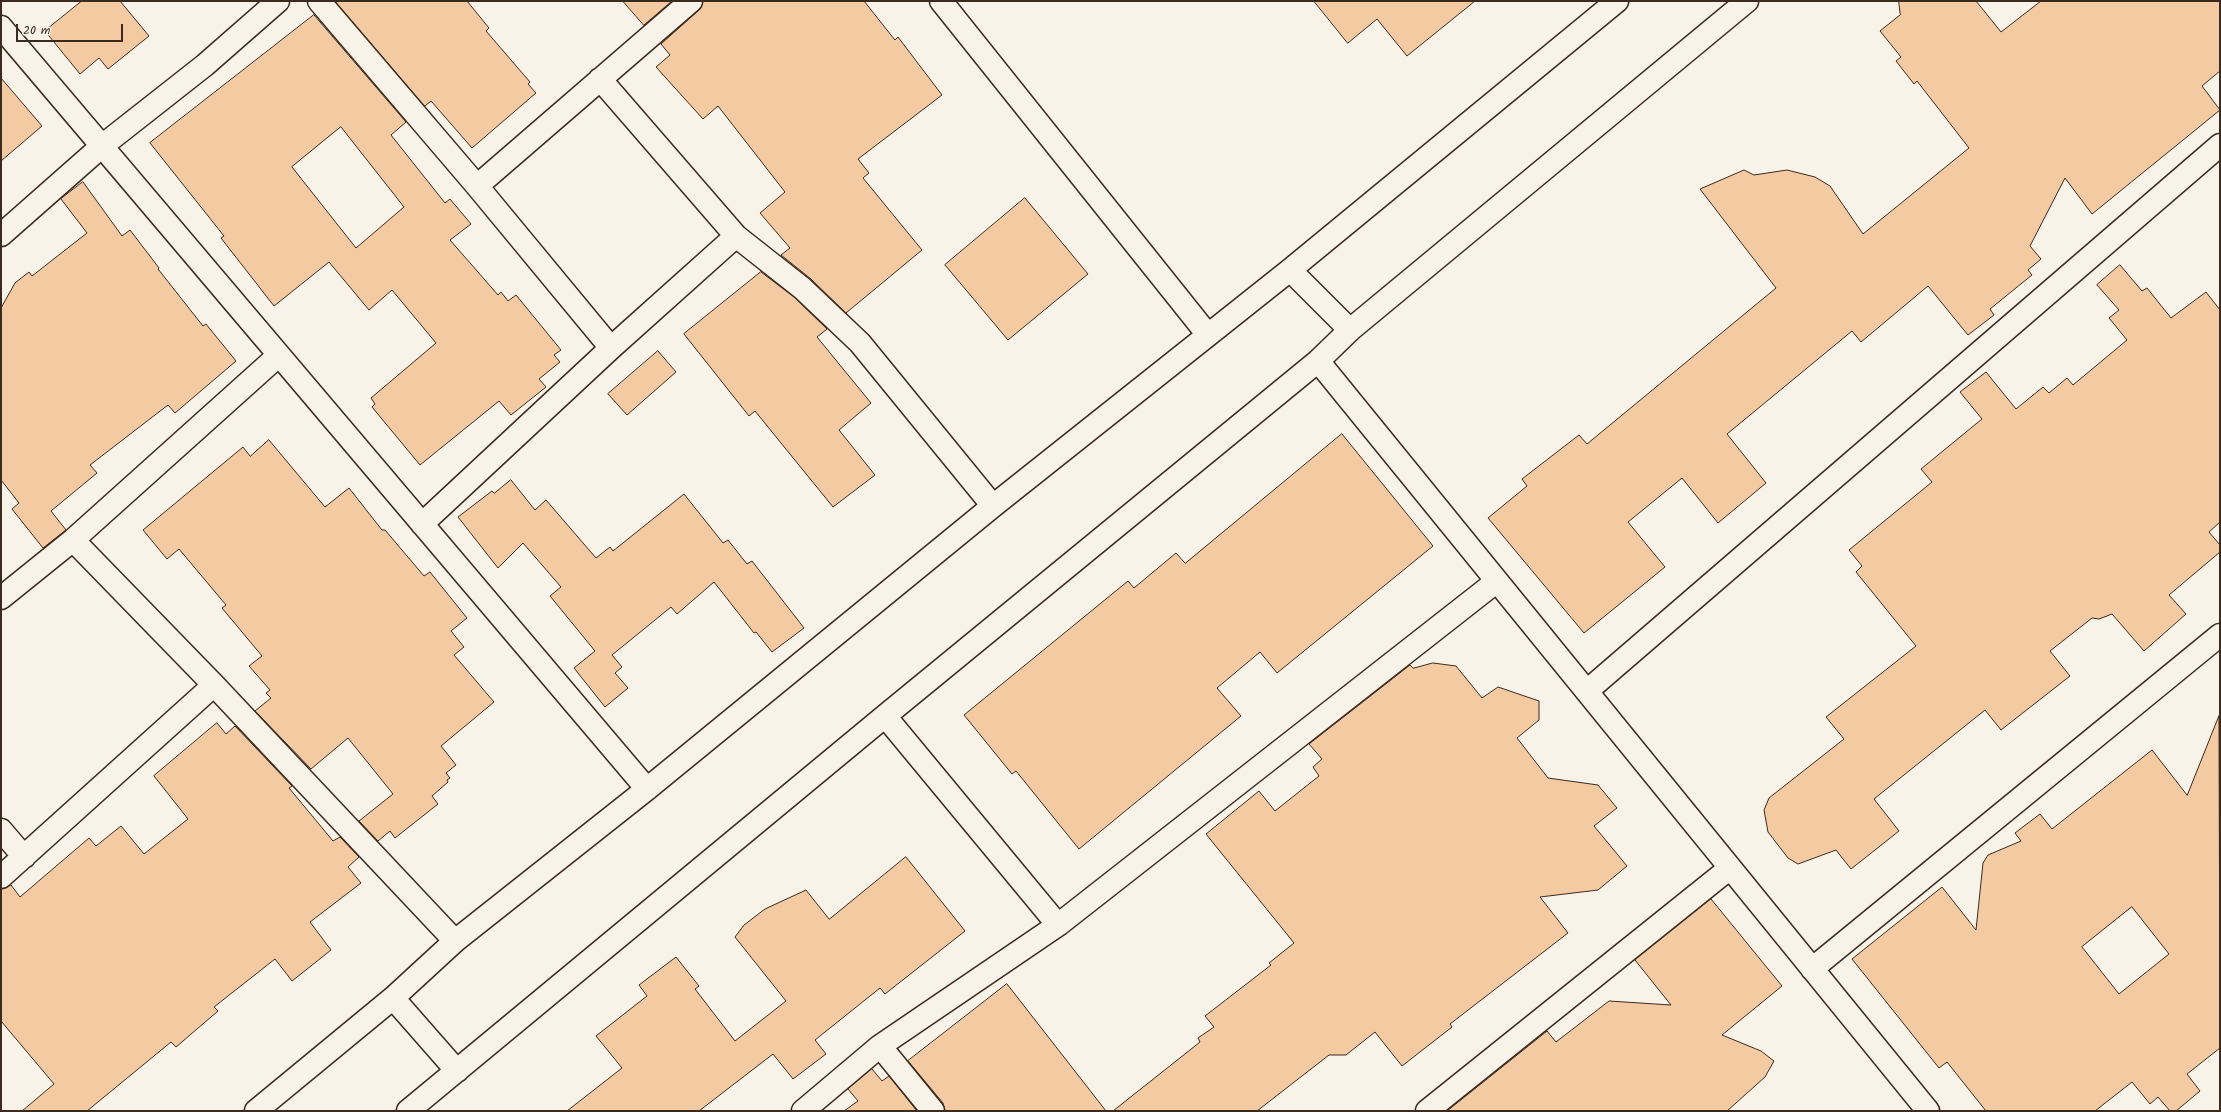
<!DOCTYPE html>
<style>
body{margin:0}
#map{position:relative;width:2221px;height:1112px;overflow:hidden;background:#f7f3e8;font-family:Kalam,sans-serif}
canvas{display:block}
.frame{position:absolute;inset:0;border:2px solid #3b2a1e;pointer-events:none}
.scale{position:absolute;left:16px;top:24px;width:107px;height:18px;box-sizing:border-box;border:2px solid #3b2a1e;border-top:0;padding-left:5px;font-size:12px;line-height:14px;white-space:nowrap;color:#3b2a1e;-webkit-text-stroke:3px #f7f3e8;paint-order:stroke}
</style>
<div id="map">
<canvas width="2221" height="1112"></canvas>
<div class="frame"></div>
<div class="scale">20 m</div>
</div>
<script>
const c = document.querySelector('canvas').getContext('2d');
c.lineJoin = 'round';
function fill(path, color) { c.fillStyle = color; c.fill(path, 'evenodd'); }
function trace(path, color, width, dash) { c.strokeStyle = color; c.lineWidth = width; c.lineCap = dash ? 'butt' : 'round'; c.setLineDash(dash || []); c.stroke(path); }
const building = new Path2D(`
 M 82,1 L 120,1 L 149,36 L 108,69 L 99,58 L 80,74 L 45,31 Z
 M 335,1 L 467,1 L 489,28 L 486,31 L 530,82 L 528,84 L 536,93 L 472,148 L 431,101 L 425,106 Z
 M 623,1 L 672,1 L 644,25 Z
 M 703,1 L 864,1 L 895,40 L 898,37 L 942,95 L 858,159 L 869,173 L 863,178 L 922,250 L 846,313 L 811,279 L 781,255 L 790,248 L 760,213 L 785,192 L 718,106 L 703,119 L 656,67 L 670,55 L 661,44 L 699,10 Z
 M 1314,1 L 1475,1 L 1407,56 L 1377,19 L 1348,43 Z
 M 1899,1 L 1976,1 L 2001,32 L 2041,1 L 2220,1 L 2220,71 L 2202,86 L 2220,110 L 2092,214 L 2065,178 L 2030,246 L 2041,259 L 2028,270 L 2032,275 L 1990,309 L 1994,315 L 1968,335 L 1928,286 L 1861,342 L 1852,331 L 1727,434 L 1766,483 L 1718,523 L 1682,478 L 1628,522 L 1665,567 L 1584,633 L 1488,518 L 1527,486 L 1522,479 L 1579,435 L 1587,444 L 1776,288 L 1700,189 L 1744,170 L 1754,175 L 1787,170 L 1815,177 L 1830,186 L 1863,234 L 1969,148 L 1917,81 L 1914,84 L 1896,61 L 1901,57 L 1880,31 L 1900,15 Z
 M 314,15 L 406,122 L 391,135 L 445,203 L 450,199 L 471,224 L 450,240 L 498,295 L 501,292 L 508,301 L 516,295 L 561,350 L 554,355 L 560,362 L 539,379 L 546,387 L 511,415 L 499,401 L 420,465 L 372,407 L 375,404 L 371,398 L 436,343 L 392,290 L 369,310 L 329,262 L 274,306 L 221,238 L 224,236 L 150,143 ZM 341,127 L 404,207 L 356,248 L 292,167 Z
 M 1,78 L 42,126 L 1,161 Z
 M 83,182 L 122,236 L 130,230 L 159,268 L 158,269 L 203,326 L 206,324 L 236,361 L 175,413 L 168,405 L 90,465 L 97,473 L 51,511 L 66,530 L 43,548 L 12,509 L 19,503 L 1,480 L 1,308 L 15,283 L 29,272 L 32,276 L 87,233 L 61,199 Z
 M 1025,198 L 1088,274 L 1008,340 L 945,265 Z
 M 2120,265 L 2142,291 L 2147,288 L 2171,318 L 2206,292 L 2220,310 L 2220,522 L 2209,532 L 2220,545 L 2220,552 L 2169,595 L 2186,614 L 2144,651 L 2112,614 L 2099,619 L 2092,618 L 2050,651 L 2070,676 L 2001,730 L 1985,710 L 1874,799 L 1899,831 L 1851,869 L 1836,850 L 1798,864 L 1788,858 L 1768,832 L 1764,810 L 1769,798 L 1844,739 L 1826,717 L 1916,646 L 1856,572 L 1862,566 L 1849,550 L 1932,482 L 1921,469 L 1982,419 L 1960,392 L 1986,372 L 2016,409 L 2043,387 L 2049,393 L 2067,378 L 2073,385 L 2127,340 L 2109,318 L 2119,310 L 2097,285 Z
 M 761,272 L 794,297 L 827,329 L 817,337 L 871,403 L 839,430 L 875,475 L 833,507 L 755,411 L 749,416 L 684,334 Z
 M 658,351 L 676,372 L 627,415 L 608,394 Z
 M 1342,434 L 1433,546 L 1277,673 L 1260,652 L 1217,688 L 1241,716 L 1079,849 L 1016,771 L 1012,774 L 964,715 L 1128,581 L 1134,588 L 1176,553 L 1185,563 Z
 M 269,440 L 325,507 L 349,488 L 382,530 L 385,530 L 424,576 L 430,572 L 467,618 L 451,631 L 464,647 L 454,655 L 494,702 L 441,746 L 456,765 L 446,773 L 450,778 L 447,780 L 448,782 L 432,796 L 438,804 L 395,838 L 390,831 L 378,841 L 359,821 L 393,794 L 348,738 L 311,769 L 255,711 L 271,698 L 266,693 L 270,690 L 249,666 L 262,656 L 222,608 L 226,605 L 179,549 L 167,559 L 143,530 L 243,447 L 250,456 Z
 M 511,480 L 535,510 L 546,500 L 596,558 L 610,547 L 613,551 L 684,494 L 723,543 L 728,540 L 747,564 L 752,561 L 804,628 L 772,652 L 756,632 L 754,633 L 714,582 L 677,614 L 671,607 L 612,655 L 622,667 L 615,673 L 628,688 L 605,707 L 574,668 L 595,651 L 550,596 L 561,587 L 523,543 L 498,568 L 458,517 L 492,491 L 494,493 Z
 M 1433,663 L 1456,666 L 1482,698 L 1498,687 L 1539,701 L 1539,720 L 1517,738 L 1548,778 L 1598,785 L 1617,808 L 1594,826 L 1627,866 L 1598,890 L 1540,897 L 1568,933 L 1450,1024 L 1452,1027 L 1402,1066 L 1375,1032 L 1346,1055 L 1329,1055 L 1257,1111 L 1113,1111 L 1200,1042 L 1198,1038 L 1214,1027 L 1205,1016 L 1271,965 L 1269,963 L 1294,943 L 1206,834 L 1259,791 L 1275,811 L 1319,776 L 1313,767 L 1322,759 L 1309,744 L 1410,665 L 1413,668 Z
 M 2219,716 L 2220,1048 L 2187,1074 L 2200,1091 L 2176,1111 L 2170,1111 L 2158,1097 L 2150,1104 L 2132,1082 L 2095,1111 L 1986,1111 L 1947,1062 L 1939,1068 L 1852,959 L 1942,887 L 1976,930 L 1983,863 L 1988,855 L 2021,841 L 2015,833 L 2040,814 L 2052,829 L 2152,750 L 2187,795 ZM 2132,907 L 2169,954 L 2119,994 L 2082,947 Z
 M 217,723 L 226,734 L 235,726 L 292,786 L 289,788 L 333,841 L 340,837 L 359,857 L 348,867 L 361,883 L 310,922 L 331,950 L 292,981 L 275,959 L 214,1007 L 218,1011 L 176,1047 L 171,1042 L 87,1111 L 22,1111 L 54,1084 L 1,1021 L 1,889 L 11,885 L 20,897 L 89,838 L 96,846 L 121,826 L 144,854 L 188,819 L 154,776 Z
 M 906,857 L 965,931 L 885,994 L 880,988 L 815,1040 L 826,1054 L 793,1079 L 773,1054 L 699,1111 L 567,1111 L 622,1068 L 596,1036 L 647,996 L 639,985 L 676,957 L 699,986 L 695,989 L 735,1041 L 786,1001 L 735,937 L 744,925 L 765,909 L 806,890 L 829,919 Z
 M 1711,899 L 1782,986 L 1722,1035 L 1761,1051 L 1774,1061 L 1765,1077 L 1727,1111 L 1447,1111 L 1547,1031 L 1556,1042 L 1609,1001 L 1671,1005 L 1635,960 Z
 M 1007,984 L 1106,1111 L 945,1111 L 943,1103 L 908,1061 Z
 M 872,1069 L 882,1081 L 889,1076 L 917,1111 L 844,1111 L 858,1101 L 848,1089 Z`);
fill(building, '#f4caa3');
trace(building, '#3b2a1e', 1);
const minor = new Path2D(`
 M 319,1 L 477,186 L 611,348
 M 941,1 L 1208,335
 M 1,27 L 647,789
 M 600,79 L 736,236 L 802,288 L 860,343 L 993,506
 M 477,186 L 691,1
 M 1,235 L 102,146 L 205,65 L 278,1
 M 1290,270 L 1350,330
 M 1318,361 L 1928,1111
 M 422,524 L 611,348 L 736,236
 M 73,540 L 214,685 L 455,941
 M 1,598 L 73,540 L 279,355
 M 1587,691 L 2220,145
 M 885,716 L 1058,925
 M 1,830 L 24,857
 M 1,877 L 214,685
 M 1812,969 L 2220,635
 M 393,998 L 457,1071
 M 880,1046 L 933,1111
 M 256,1111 L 393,998 L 455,941 L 647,789 L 993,506 L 1290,270 L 1617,1
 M 408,1111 L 885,716 L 1318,361 L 1350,330 L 1747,1
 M 803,1111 L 880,1046 L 1058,925 L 1497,581
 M 1427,1111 L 1730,868`);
trace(minor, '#3b2a1e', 25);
trace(minor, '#f7f3e8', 22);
</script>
